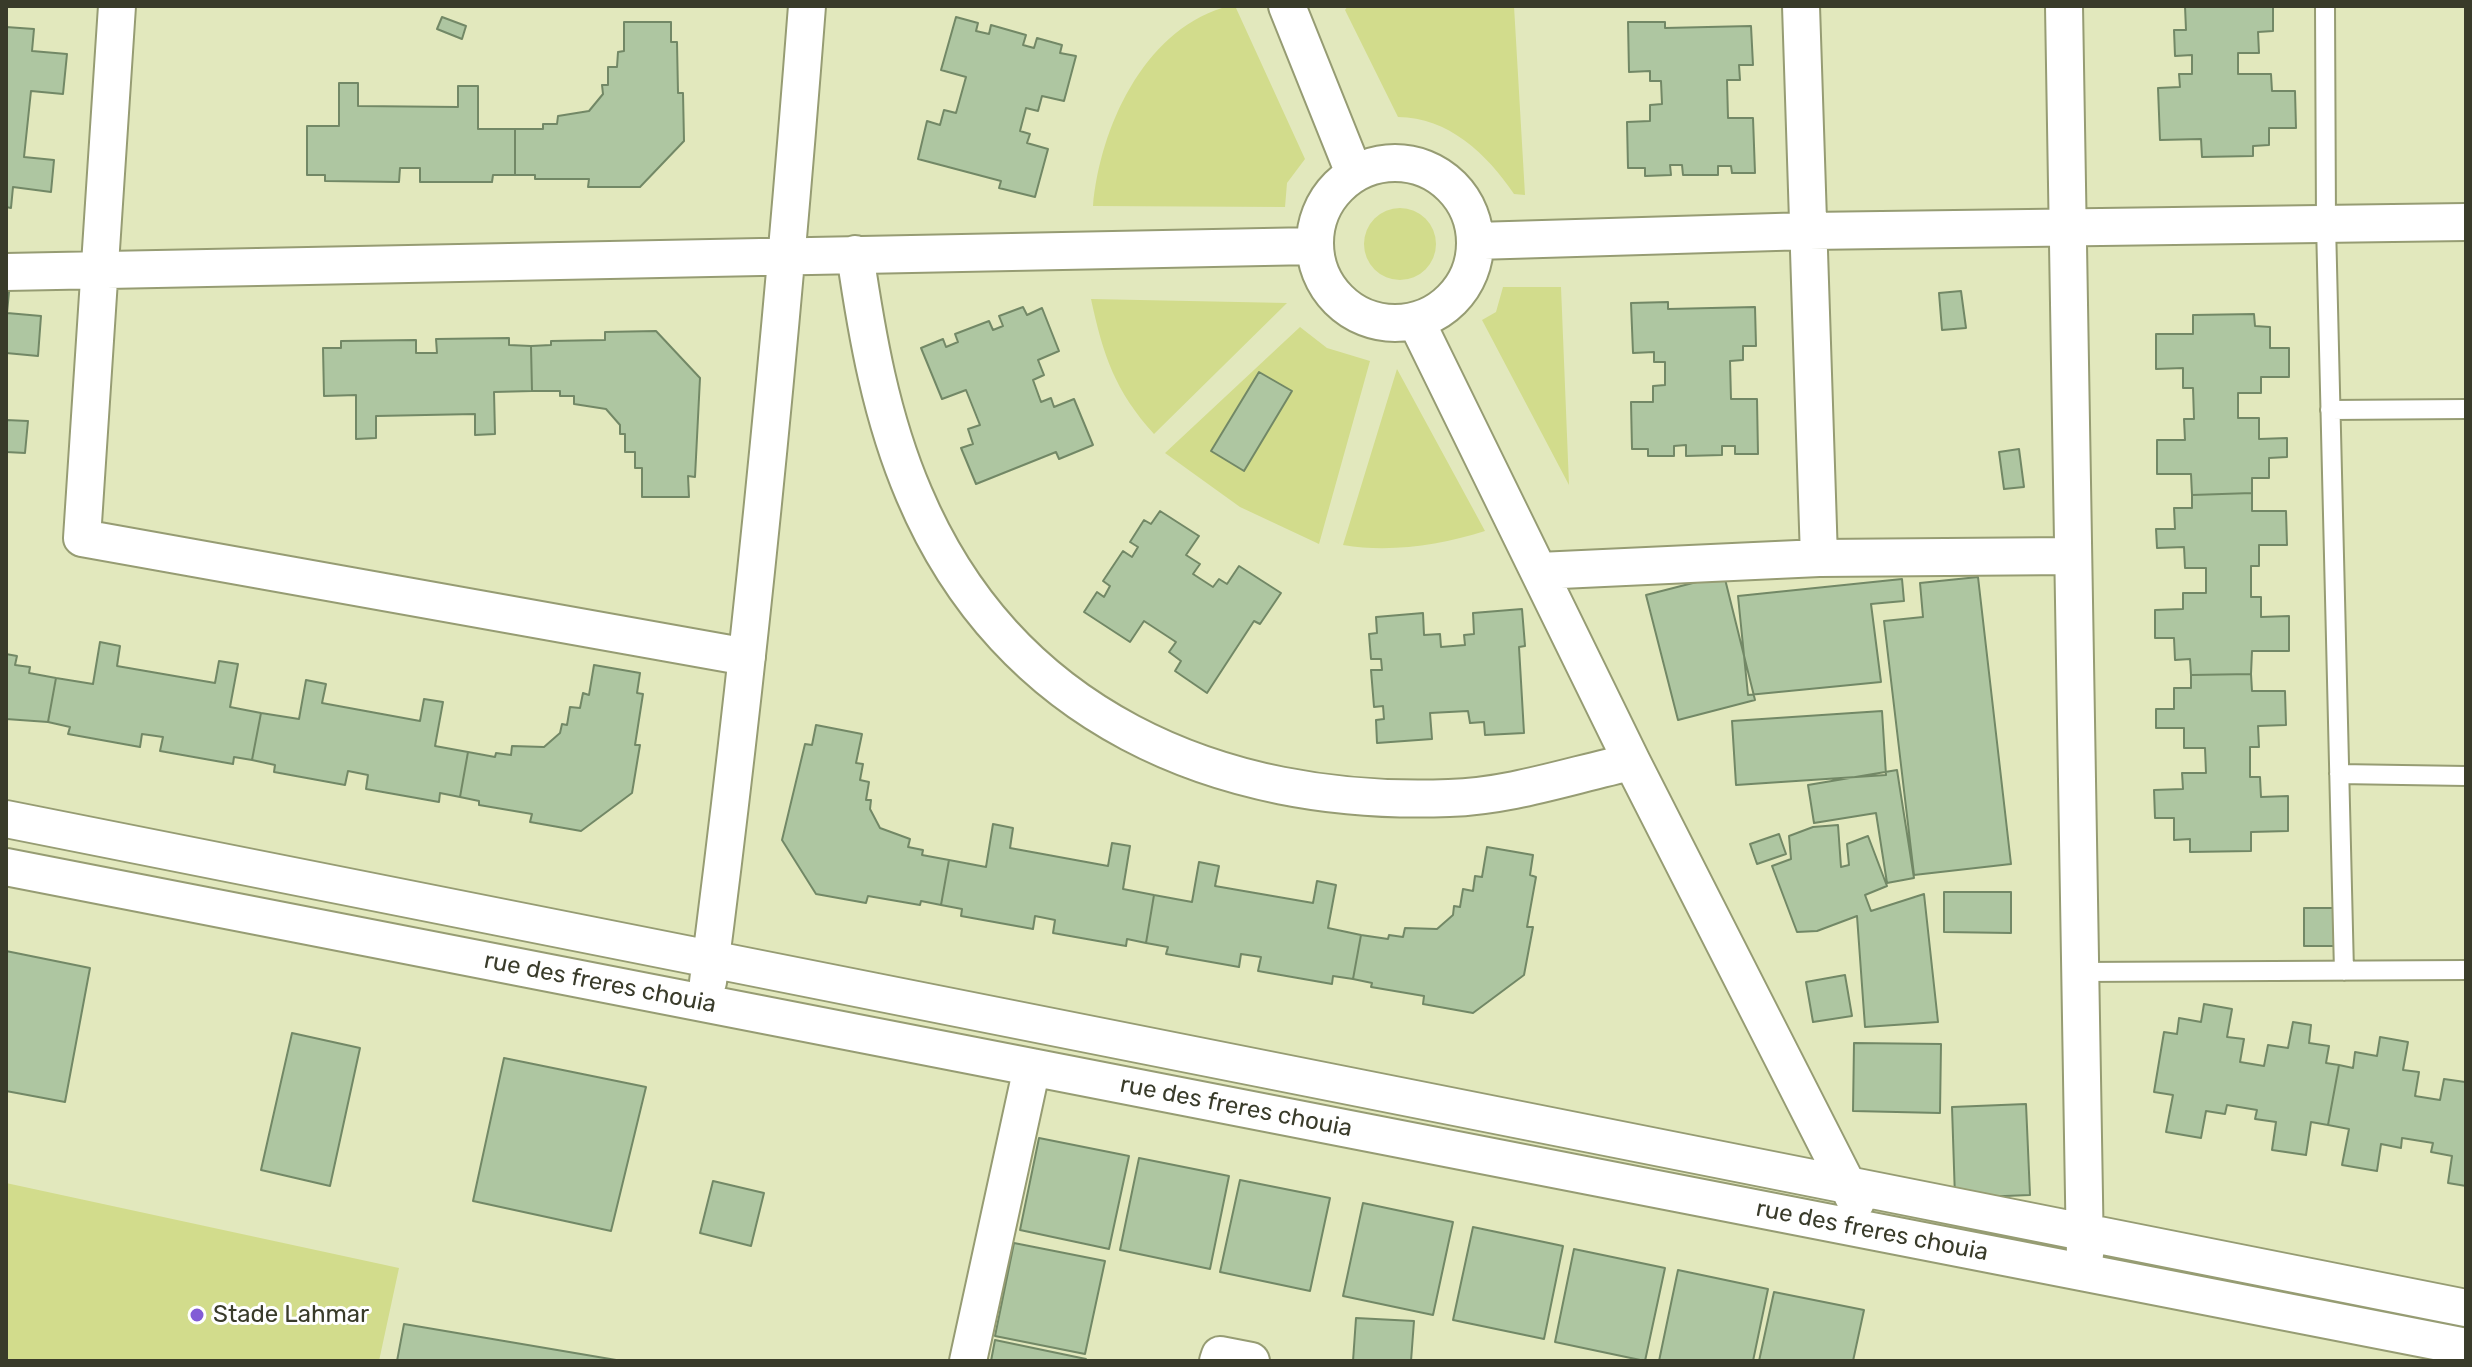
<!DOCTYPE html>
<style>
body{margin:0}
#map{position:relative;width:2472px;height:1367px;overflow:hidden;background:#e2e8bd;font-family:Rubik,sans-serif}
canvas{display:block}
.frame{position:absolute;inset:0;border:8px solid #393b2a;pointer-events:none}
</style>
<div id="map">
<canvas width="2472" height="1367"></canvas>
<div class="frame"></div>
</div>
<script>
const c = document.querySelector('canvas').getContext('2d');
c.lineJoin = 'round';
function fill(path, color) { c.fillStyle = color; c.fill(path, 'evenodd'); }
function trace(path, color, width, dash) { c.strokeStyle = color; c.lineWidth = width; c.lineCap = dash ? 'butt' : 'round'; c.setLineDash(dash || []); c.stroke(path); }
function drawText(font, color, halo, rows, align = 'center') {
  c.font = font + ' Rubik,sans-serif'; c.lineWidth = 6; c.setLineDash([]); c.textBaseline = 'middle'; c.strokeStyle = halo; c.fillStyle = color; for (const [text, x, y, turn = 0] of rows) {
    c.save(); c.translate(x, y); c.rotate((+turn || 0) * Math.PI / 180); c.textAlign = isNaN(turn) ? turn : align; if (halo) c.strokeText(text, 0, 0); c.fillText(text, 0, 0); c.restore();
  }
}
fill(new Path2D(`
 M 1348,6 L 1514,6 L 1525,195 L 1514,194 C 1487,154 1448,117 1398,117 L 1345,10 Z
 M 1222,8 L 1236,8 L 1305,159 L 1287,183 L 1285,207 L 1093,206 C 1100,128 1143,33 1222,8 Z
 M1364 244a36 36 0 1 1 72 0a36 36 0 1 1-72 0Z
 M 1503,287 L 1561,287 L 1569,485 L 1482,320 L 1496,312 Z
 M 1091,299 L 1287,303 L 1154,434 C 1115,391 1103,355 1091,299 Z
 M 1300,327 L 1327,348 L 1370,361 L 1319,544 L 1240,507 L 1165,453 Z
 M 1397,369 L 1485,531 C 1440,545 1391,553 1343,545 Z
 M 6,1183 L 399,1268 L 379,1361 L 6,1361 Z`), '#d2dc8c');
const building = new Path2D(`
 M 2185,6 L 2273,6 L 2273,31 L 2258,32 L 2259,53 L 2238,53 L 2238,74 L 2271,74 L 2272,91 L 2295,91 L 2296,128 L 2269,128 L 2269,145 L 2253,146 L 2253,156 L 2202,157 L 2201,139 L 2160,140 L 2158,88 L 2180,87 L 2179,74 L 2192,74 L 2192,55 L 2175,56 L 2174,30 L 2186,30 Z
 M 442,17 L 466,26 L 462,39 L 437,29 Z
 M 956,17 L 978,23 L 976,31 L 989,34 L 991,25 L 1026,35 L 1023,45 L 1034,48 L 1037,38 L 1062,45 L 1060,53 L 1076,56 L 1064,101 L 1042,96 L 1038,111 L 1026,108 L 1020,131 L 1030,134 L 1027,143 L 1048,149 L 1035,197 L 999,188 L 1001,181 L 918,159 L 927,121 L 940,125 L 944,110 L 956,113 L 966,77 L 941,70 Z
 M 624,22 L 671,22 L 671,42 L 677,42 L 678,93 L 683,93 L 684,141 L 640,187 L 588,187 L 589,179 L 535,179 L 535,175 L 515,175 L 515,129 L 543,129 L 543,124 L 557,124 L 558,116 L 589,111 L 603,94 L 602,85 L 608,85 L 608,67 L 617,67 L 618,52 L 624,51 Z
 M 1628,22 L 1665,22 L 1665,28 L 1751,26 L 1753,65 L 1739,65 L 1740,80 L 1727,80 L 1728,118 L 1753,118 L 1755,173 L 1732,173 L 1731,166 L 1718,166 L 1718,175 L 1683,175 L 1682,165 L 1670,165 L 1671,175 L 1645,176 L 1645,168 L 1628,168 L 1627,122 L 1650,121 L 1650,105 L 1662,104 L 1661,81 L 1650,81 L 1650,71 L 1629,72 Z
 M 6,27 L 34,29 L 32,51 L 67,54 L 63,94 L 31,91 L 24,157 L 54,160 L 51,192 L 13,187 L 11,208 L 6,207 Z
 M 339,83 L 358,83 L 358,106 L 458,107 L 458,86 L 478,86 L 478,129 L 515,129 L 515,175 L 493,175 L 492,182 L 420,182 L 420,168 L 400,168 L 399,182 L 325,181 L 325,175 L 307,175 L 307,126 L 339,126 Z
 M 1961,291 L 1966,328 L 1942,330 L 1939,293 Z
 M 6,292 L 9,292 L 7,313 L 41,316 L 38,356 L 6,353 Z
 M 1668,302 L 1668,309 L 1755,307 L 1756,346 L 1743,346 L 1743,360 L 1730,361 L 1731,399 L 1757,399 L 1758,454 L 1735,454 L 1735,446 L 1722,446 L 1722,455 L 1686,456 L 1686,445 L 1674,446 L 1674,456 L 1648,456 L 1648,449 L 1632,449 L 1631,402 L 1653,402 L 1653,386 L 1665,385 L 1665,362 L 1654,362 L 1654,352 L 1633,353 L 1631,303 Z
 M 1023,307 L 1027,315 L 1042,308 L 1059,351 L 1038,360 L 1044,375 L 1033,380 L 1041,402 L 1051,398 L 1054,407 L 1074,399 L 1093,445 L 1059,459 L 1056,452 L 976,484 L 961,448 L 973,444 L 968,429 L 980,425 L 966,390 L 942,399 L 921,348 L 943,339 L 946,347 L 958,342 L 955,334 L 989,321 L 993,330 L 1003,326 L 999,316 Z
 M 2254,314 L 2255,326 L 2270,327 L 2270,348 L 2289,348 L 2289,377 L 2261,377 L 2261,393 L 2238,393 L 2238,418 L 2259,418 L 2259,439 L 2287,438 L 2287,457 L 2269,458 L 2269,478 L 2252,478 L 2252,493 L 2192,495 L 2191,474 L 2157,474 L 2157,440 L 2185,440 L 2184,419 L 2194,419 L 2193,388 L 2183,388 L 2183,368 L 2156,369 L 2156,334 L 2193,334 L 2193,315 Z
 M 656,331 L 700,378 L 695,477 L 688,476 L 689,497 L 642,497 L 642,468 L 635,468 L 635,452 L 625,452 L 625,434 L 620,434 L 620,425 L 606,409 L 574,404 L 574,396 L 560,396 L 560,391 L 532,391 L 531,346 L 551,345 L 551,341 L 605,340 L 605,332 Z
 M 509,338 L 509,345 L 531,346 L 532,391 L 494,392 L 495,434 L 475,435 L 475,414 L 376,416 L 376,438 L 356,439 L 356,395 L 324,396 L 323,348 L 341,348 L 341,341 L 416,340 L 416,353 L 437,353 L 436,339 Z
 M 1259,372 L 1292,391 L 1244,471 L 1211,451 Z
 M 6,420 L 28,421 L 25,453 L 6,452 Z
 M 2019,449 L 2024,487 L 2004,489 L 1999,452 Z
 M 2252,493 L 2252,511 L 2286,511 L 2287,545 L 2259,545 L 2259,566 L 2251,566 L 2251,597 L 2261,597 L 2261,617 L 2289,616 L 2289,651 L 2252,651 L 2251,674 L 2191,675 L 2190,659 L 2175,660 L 2174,638 L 2155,638 L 2155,610 L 2183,609 L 2183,593 L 2206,593 L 2206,568 L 2185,568 L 2184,547 L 2157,548 L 2156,529 L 2175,529 L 2174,508 L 2192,508 L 2192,495 Z
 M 1160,511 L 1199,536 L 1186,555 L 1200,564 L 1193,574 L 1213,587 L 1219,579 L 1227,584 L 1239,566 L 1281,593 L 1260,624 L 1254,621 L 1207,693 L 1175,671 L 1181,661 L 1169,652 L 1176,642 L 1144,621 L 1130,642 L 1084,612 L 1097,592 L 1104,597 L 1110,586 L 1103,581 L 1123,551 L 1132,557 L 1138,547 L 1130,542 L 1144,520 L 1151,524 Z
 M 1724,575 L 1755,700 L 1678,720 L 1646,595 Z
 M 1978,577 L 2011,864 L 1914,875 L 1884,621 L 1923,617 L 1920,583 Z
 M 1902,579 L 1904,601 L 1871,604 L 1881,682 L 1748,695 L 1738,596 Z
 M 1522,609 L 1525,646 L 1519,647 L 1524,733 L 1485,735 L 1484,722 L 1470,723 L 1468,711 L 1430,713 L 1432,739 L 1377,743 L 1376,720 L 1384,719 L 1383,706 L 1374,707 L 1371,670 L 1382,670 L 1381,659 L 1371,659 L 1369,634 L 1377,633 L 1376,617 L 1423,613 L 1424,635 L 1440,634 L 1441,647 L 1465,645 L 1464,635 L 1474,634 L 1473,613 Z
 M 100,642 L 120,646 L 117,666 L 215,683 L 219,661 L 238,664 L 230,707 L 261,713 L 252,760 L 234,757 L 233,764 L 160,751 L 163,737 L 142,734 L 140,747 L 68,734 L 70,727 L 48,722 L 56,678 L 93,684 Z
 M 6,654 L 17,656 L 15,665 L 30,667 L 29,673 L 56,678 L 48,722 L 6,719 Z
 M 594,665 L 640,673 L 637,693 L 643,694 L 635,745 L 640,745 L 632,793 L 581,831 L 530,822 L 532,814 L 479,805 L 479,801 L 460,797 L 468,752 L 495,757 L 496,753 L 511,755 L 512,746 L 544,747 L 560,733 L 562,724 L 567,725 L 570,707 L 580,708 L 583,693 L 589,695 Z
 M 2251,674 L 2252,691 L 2285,691 L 2286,725 L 2258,726 L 2259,747 L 2250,747 L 2250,777 L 2260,777 L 2261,797 L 2288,796 L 2288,831 L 2251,832 L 2251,851 L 2190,852 L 2190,839 L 2174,840 L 2174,818 L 2155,818 L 2154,790 L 2183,789 L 2182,773 L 2206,773 L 2205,748 L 2184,748 L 2184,728 L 2156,728 L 2156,709 L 2174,709 L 2174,688 L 2191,688 L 2191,675 Z
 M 306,680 L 326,684 L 322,703 L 420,721 L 424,699 L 443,702 L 435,746 L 468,752 L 460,797 L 440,793 L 439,802 L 366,789 L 368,775 L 348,771 L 345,785 L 274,772 L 275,765 L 252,760 L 261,713 L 299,719 Z
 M 1882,711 L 1886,775 L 1736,785 L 1732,721 Z
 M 816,725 L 862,734 L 856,763 L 863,764 L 860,780 L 869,782 L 866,800 L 871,800 L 870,809 L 880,828 L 910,839 L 908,847 L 923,850 L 922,855 L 949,860 L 941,905 L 921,901 L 920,905 L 868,896 L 866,903 L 816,894 L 782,840 L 805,744 L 812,745 Z
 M 1897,770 L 1914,878 L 1887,883 L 1876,813 L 1814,823 L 1808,785 Z
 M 993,824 L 1013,828 L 1010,848 L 1108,866 L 1112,843 L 1130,846 L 1123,889 L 1154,895 L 1146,943 L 1127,939 L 1126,946 L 1053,933 L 1055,920 L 1035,916 L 1033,929 L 961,916 L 962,909 L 941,905 L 949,860 L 986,867 Z
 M 1838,825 L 1841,867 L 1849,865 L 1847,844 L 1868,836 L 1887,886 L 1865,895 L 1871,911 L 1924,894 L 1938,1022 L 1865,1027 L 1857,916 L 1817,931 L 1797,932 L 1772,866 L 1791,859 L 1789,836 L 1813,827 Z
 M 1779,834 L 1786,854 L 1757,864 L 1750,844 Z
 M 1487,847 L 1533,855 L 1530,875 L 1536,877 L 1527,927 L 1533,927 L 1524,975 L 1473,1013 L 1423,1004 L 1424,996 L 1371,987 L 1372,983 L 1353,979 L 1361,935 L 1388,939 L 1389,935 L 1403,937 L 1405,928 L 1437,929 L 1453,915 L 1454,906 L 1460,907 L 1463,889 L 1473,891 L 1475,876 L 1482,877 Z
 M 1199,862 L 1219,866 L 1215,886 L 1313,903 L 1317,881 L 1336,885 L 1328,928 L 1361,935 L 1353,979 L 1333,976 L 1332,984 L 1258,971 L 1261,957 L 1241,954 L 1239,967 L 1166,954 L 1168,947 L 1146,943 L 1154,895 L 1192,902 Z
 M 1944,892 L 2011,892 L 2011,933 L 1944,932 Z
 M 2304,908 L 2347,908 L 2347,946 L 2304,946 Z
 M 6,951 L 90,968 L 65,1102 L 6,1091 Z
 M 1845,975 L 1852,1016 L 1813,1022 L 1806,982 Z
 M 2204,1004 L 2232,1009 L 2227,1037 L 2244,1039 L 2240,1062 L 2264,1066 L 2268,1045 L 2288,1048 L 2293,1022 L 2311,1025 L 2309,1043 L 2329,1046 L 2326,1063 L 2339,1065 L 2328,1125 L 2311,1122 L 2306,1155 L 2272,1150 L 2276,1122 L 2255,1119 L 2257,1110 L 2227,1105 L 2225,1114 L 2206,1111 L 2201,1138 L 2166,1132 L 2173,1095 L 2154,1092 L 2164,1032 L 2177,1034 L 2179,1018 L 2201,1022 Z
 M 292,1033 L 360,1048 L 330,1186 L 261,1170 Z
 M 2380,1037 L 2408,1042 L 2403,1070 L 2419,1072 L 2415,1096 L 2440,1100 L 2444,1079 L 2465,1082 L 2466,1073 L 2466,1186 L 2448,1183 L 2452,1156 L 2431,1152 L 2433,1143 L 2402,1138 L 2401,1148 L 2381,1144 L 2377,1171 L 2342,1165 L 2349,1129 L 2328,1125 L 2339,1065 L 2353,1068 L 2355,1052 L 2377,1056 Z
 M 1854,1043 L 1941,1044 L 1940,1113 L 1853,1111 Z
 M 504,1058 L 646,1087 L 611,1231 L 473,1201 Z
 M 2026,1104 L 2030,1195 L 1955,1198 L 1952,1107 Z
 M 1039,1138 L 1129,1156 L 1109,1249 L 1020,1230 Z
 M 1139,1158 L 1229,1176 L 1210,1269 L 1120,1250 Z
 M 1240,1180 L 1330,1198 L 1310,1291 L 1220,1272 Z
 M 713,1181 L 764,1193 L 751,1246 L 700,1233 Z
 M 1363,1203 L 1453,1222 L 1433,1315 L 1343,1296 Z
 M 1473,1227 L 1563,1246 L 1544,1339 L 1453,1320 Z
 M 1014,1243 L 1105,1261 L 1085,1354 L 995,1336 Z
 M 1574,1249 L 1665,1268 L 1645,1361 L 1555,1342 Z
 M 1678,1270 L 1768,1289 L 1753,1361 L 1659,1361 Z
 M 1774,1292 L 1864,1310 L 1853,1361 L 1759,1361 Z
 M 1356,1318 L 1414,1321 L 1411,1361 L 1353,1361 Z
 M 404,1324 L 622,1361 L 397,1361 Z
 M 995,1340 L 1086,1359 L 1085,1361 L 991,1361 Z`);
fill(building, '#aec6a1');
trace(building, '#728866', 2);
const service = new Path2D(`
 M 2325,6 L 2326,224 L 2344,971
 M 2330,410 L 2466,409
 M 2339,774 L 2466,776
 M 2080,972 L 2466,970`);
const minor = new Path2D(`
 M 117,6 L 82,538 L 747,657
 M 1287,6 L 1354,173
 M 1801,6 L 1819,558
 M 2064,6 L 2085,1255
 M1315 243a80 80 0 1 1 160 0a80 80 0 1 1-160 0Z
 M 1476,241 L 1809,231 L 2466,222
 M 855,254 C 867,336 881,417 914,494 C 1008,716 1218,807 1449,798 C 1512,796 1571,775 1632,762
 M 6,272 L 1314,246
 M 1416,321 L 1632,762 L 1856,1202
 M 1539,571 L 1819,558 L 2073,556
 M 6,819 L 2466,1308
 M 6,867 L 2466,1347
 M 708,982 C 750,658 782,332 807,6
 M 968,1361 L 1032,1067
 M 1218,1361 L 1220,1355 L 1251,1361`);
trace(service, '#969c73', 22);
trace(minor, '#969c73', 40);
trace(service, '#fff', 18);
trace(minor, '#fff', 36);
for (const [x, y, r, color] of [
 [197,1315,8,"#825cd6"]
]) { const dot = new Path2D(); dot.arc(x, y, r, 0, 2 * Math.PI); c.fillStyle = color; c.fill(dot); trace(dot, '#fff', 3); }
drawText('24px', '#393b2a', '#fff', [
 ["rue des freres chouia",600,983,11],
 ["rue des freres chouia",1236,1107,11],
 ["rue des freres chouia",1872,1231,11]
]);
drawText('24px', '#393b2a', '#fff', [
 ["Stade Lahmar",213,1315]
], 'left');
</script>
